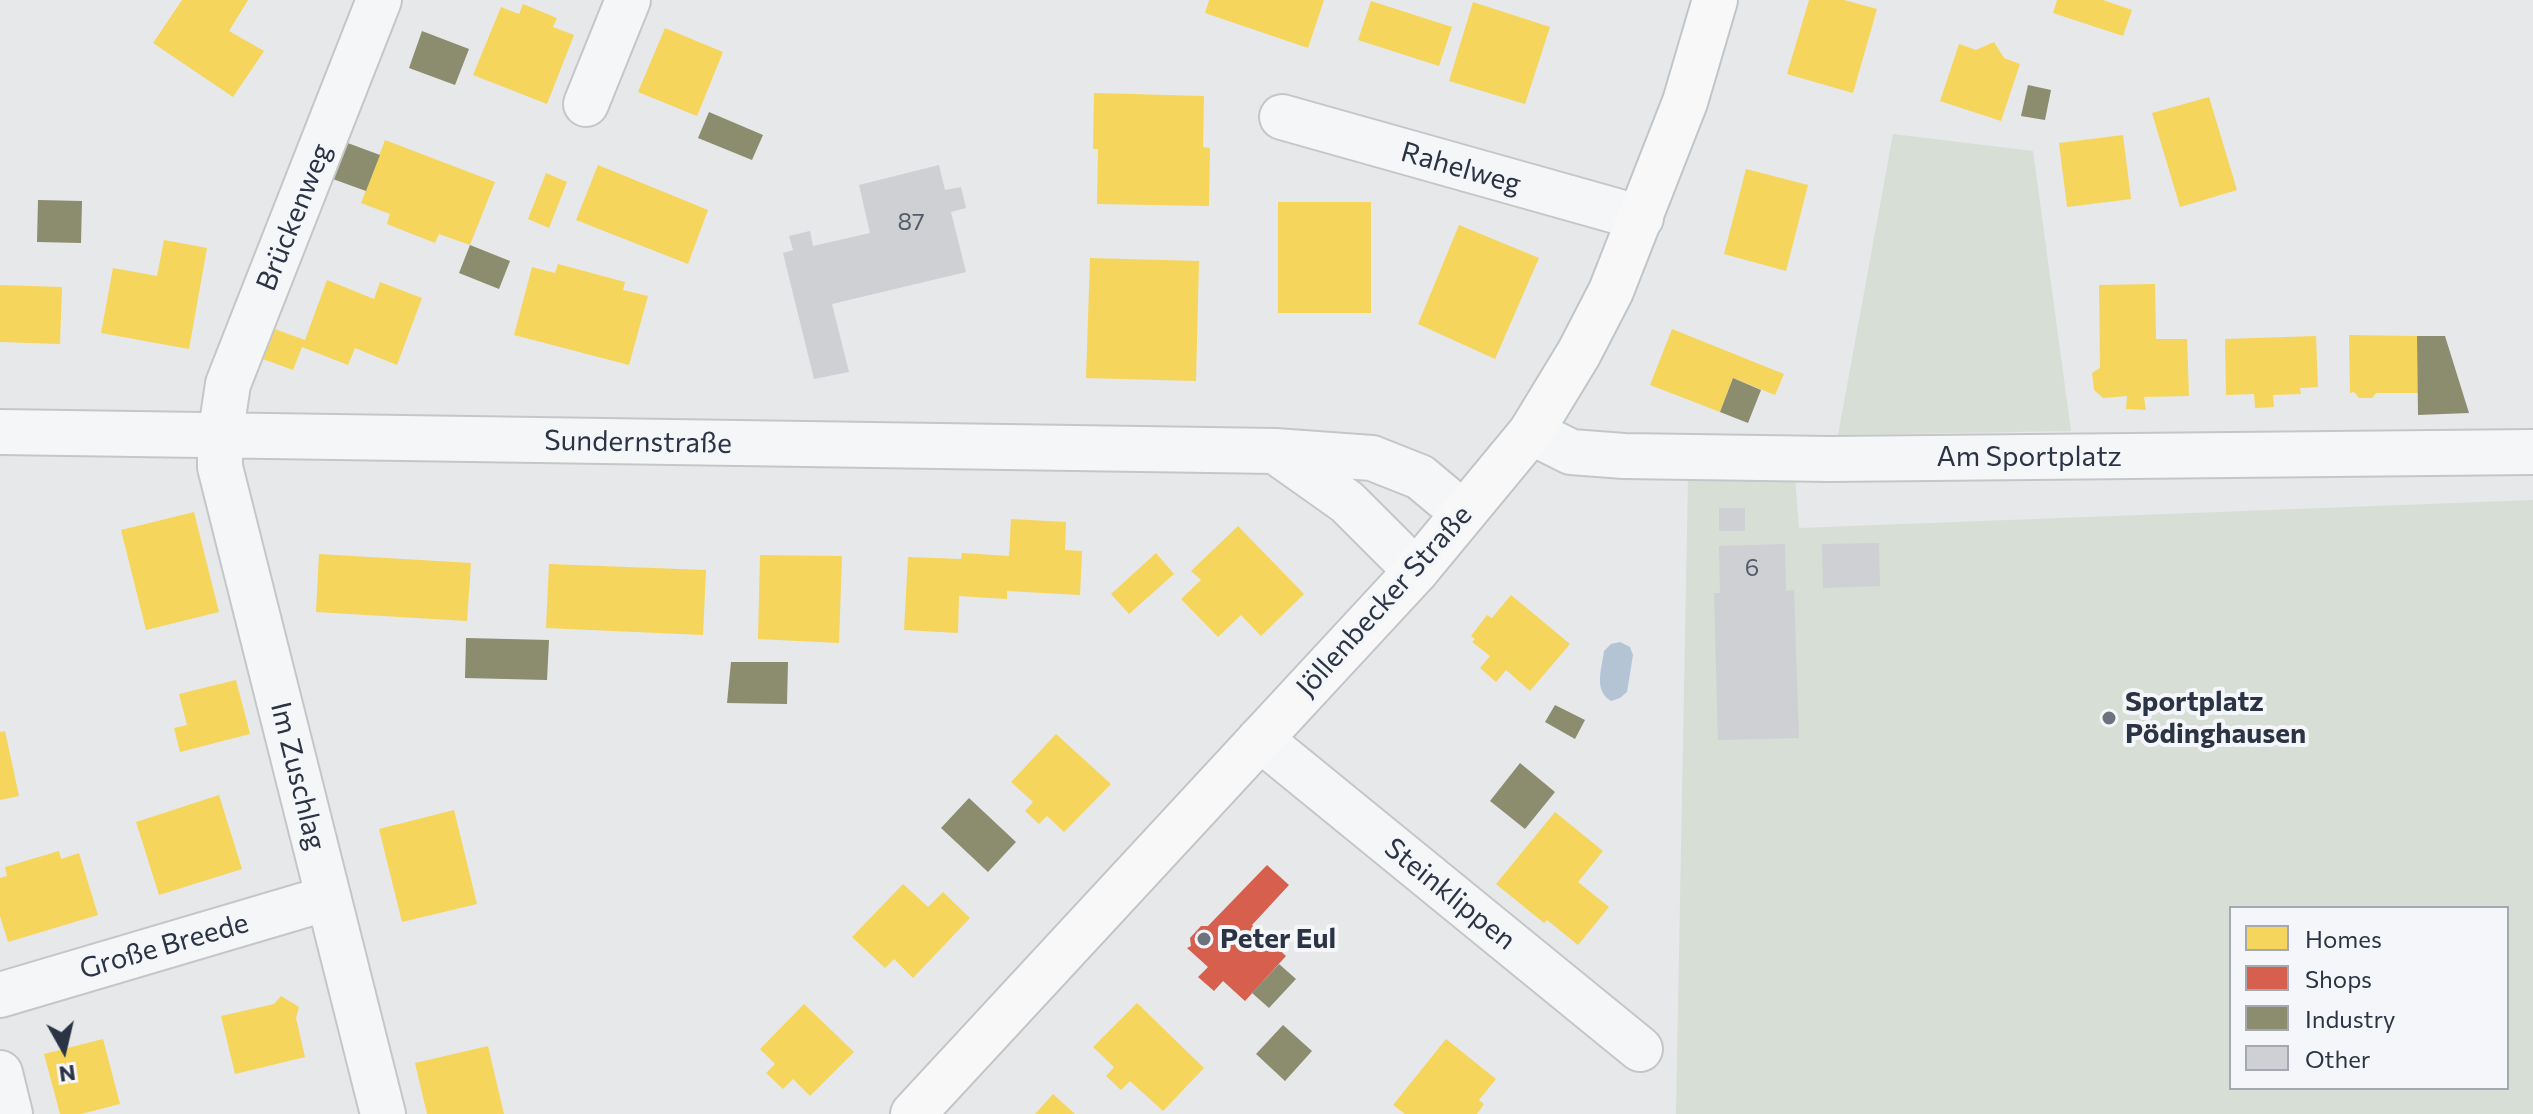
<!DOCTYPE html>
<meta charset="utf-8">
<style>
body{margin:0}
#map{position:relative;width:2533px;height:1114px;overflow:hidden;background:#e6e8ea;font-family:Commissioner,sans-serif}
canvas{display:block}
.legend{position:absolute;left:2229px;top:906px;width:280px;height:184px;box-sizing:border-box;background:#f4f6f9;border:2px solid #a4a8b1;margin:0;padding:10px 14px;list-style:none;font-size:24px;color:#2b3445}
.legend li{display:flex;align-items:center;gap:16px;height:40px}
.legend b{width:40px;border:2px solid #a4a8b1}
.north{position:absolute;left:24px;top:1010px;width:80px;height:80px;-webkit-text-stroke:6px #f4f6f9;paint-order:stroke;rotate:172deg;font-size:22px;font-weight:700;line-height:32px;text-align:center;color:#2b3445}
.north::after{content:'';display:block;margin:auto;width:28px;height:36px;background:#2b3445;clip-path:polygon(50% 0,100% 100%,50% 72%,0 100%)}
</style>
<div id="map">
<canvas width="2533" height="1114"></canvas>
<ul class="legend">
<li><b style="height:22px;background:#f6d55c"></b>Homes</li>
<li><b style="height:22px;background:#d6604d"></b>Shops</li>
<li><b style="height:22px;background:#8c8c6e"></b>Industry</li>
<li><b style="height:22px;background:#ced0d3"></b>Other</li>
</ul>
<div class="north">N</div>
</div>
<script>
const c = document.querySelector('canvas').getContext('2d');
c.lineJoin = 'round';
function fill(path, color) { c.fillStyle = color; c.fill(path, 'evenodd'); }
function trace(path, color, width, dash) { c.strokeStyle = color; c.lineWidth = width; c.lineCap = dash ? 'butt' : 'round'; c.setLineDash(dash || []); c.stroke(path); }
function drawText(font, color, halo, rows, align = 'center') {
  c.font = font + ' Commissioner,sans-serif'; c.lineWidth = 8; c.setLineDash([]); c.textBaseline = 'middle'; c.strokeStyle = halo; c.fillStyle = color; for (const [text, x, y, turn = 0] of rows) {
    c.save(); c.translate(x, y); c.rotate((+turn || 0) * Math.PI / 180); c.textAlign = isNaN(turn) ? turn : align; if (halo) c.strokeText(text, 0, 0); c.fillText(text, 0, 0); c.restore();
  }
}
fill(new Path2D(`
 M 1893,134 L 2033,151 L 2071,431 L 1838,435 Z
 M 1688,478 L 1795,478 L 1799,528 L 2533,500 L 2533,1114 L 1676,1114 ZM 2231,908 L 2507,908 L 2507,1088 L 2231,1088 Z`), '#d6ded6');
fill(new Path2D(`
 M 1620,642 L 1630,647 L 1633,655 L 1627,692 L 1620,698 L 1611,701 C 1593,690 1602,669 1604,651 L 1611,644 Z`), '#b4c4d5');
fill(new Path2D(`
 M 182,0 L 248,0 L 229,31 L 264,51 L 233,97 L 153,43 Z
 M 1209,0 L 1324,0 L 1308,48 L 1205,13 Z
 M 1809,0 L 1844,0 L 1877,9 L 1853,93 L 1787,74 Z
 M 2057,0 L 2103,0 L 2132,10 L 2123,36 L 2053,13 Z
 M 1371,1 L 1452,27 L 1439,66 L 1358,40 Z
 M 1473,2 L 1550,27 L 1525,104 L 1449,81 Z
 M 523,4 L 557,18 L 553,27 L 574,35 L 547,104 L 473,75 L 501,7 L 519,14 Z
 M 665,28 L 723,52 L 697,116 L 638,92 Z
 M 1994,42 L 2004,58 L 2020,64 L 2001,121 L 1940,101 L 1959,44 L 1976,50 Z
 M 1094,93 L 1204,96 L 1203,147 L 1210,148 L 1209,206 L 1097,204 L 1098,149 L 1093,149 Z
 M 2209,97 L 2237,190 L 2180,207 L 2152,113 Z
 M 2123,135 L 2131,199 L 2067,207 L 2059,143 Z
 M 385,140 L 495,182 L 470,245 L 439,234 L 435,243 L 387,224 L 390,214 L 361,203 Z
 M 598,165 L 708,210 L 688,264 L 576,220 Z
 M 1746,169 L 1808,185 L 1786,271 L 1724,254 Z
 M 546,173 L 567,182 L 549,228 L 528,219 Z
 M 1278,202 L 1371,202 L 1371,313 L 1278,313 Z
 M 1459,225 L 1539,258 L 1495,359 L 1418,324 Z
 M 164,240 L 207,248 L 189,349 L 101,333 L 113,268 L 157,276 Z
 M 1090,258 L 1199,261 L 1196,381 L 1086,378 Z
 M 558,264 L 625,282 L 623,290 L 648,296 L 629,365 L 514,335 L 532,267 L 555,273 Z
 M 327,280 L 374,299 L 380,282 L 422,298 L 397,365 L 355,348 L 348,365 L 302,347 L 293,370 L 260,358 L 272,328 L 305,340 Z
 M 2155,284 L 2156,339 L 2187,339 L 2189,396 L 2144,397 L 2146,410 L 2126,409 L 2127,396 L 2103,398 L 2094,390 L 2092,373 L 2100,368 L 2099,285 Z
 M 0,285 L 62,287 L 60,344 L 0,342 Z
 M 1672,329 L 1784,374 L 1775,395 L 1733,378 L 1720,412 L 1650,385 Z
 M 2349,335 L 2417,336 L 2418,393 L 2376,393 L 2372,398 L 2359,398 L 2354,392 L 2350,393 Z
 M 2316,336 L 2318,387 L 2300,388 L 2301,394 L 2273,395 L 2274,407 L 2255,408 L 2254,394 L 2226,395 L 2225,339 Z
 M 194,512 L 219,612 L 146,630 L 121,530 Z
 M 1011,519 L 1066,522 L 1065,550 L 1082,551 L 1080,595 L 1007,591 L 1007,599 L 959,596 L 958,633 L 904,630 L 908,557 L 961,559 L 962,553 L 1009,556 Z
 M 1238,526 L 1304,594 L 1261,636 L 1241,615 L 1218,637 L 1181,599 L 1201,580 L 1191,571 Z
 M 1156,553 L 1174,574 L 1129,614 L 1111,594 Z
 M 319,554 L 471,563 L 467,621 L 316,612 Z
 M 760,555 L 842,556 L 839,643 L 758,639 Z
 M 549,564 L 706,570 L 703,635 L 546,628 Z
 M 1511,595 L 1570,644 L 1530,691 L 1506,670 L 1496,682 L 1480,668 L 1490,656 L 1472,642 L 1475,639 L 1471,636 L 1487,615 L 1492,618 Z
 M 236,680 L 250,734 L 180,752 L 174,728 L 187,725 L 179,694 Z
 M 5,731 L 19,796 L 0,800 L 0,732 Z
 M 1056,734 L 1111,784 L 1064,832 L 1047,816 L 1039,824 L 1025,811 L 1033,802 L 1011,782 Z
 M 219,795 L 242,869 L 159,895 L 136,822 Z
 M 454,810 L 477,904 L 402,922 L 379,829 Z
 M 1555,812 L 1603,851 L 1578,882 L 1609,907 L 1578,945 L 1547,920 L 1544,923 L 1496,884 Z
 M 59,851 L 61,859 L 79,853 L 98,915 L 8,942 L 0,916 L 0,878 L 7,876 L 5,867 Z
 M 903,884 L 928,907 L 943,892 L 970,918 L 913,978 L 894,959 L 885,968 L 852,937 Z
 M 281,996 L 299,1007 L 296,1018 L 305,1057 L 235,1074 L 221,1016 L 274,1004 Z
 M 1137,1003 L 1204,1068 L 1163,1111 L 1130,1081 L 1121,1090 L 1106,1076 L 1114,1067 L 1093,1047 Z
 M 804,1004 L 854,1052 L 810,1096 L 793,1079 L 783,1089 L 766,1073 L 775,1064 L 760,1049 Z
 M 103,1039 L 120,1104 L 81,1114 L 60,1114 L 44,1054 Z
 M 1446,1039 L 1496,1079 L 1479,1100 L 1484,1104 L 1477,1114 L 1405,1114 L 1393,1105 Z
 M 488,1046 L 504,1114 L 427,1114 L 415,1063 Z
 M 1053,1094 L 1075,1114 L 1035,1114 Z`), '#f6d55c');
fill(new Path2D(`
 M 1267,865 L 1289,885 L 1252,925 L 1286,956 L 1245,1001 L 1223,981 L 1214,991 L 1198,977 L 1208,967 L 1187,948 L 1191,946 L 1190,938 L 1201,926 L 1208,926 Z`), '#d6604d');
fill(new Path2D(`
 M 422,31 L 469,49 L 455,85 L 409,68 Z
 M 2028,85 L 2051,90 L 2045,120 L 2021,116 Z
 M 709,112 L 763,135 L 752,160 L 698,138 Z
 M 345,142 L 380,155 L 366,191 L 330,178 Z
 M 38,200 L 82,201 L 81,243 L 37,242 Z
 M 470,245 L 510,261 L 499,289 L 459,273 Z
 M 2417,336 L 2445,336 L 2469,413 L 2418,415 Z
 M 1733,378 L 1761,390 L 1748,423 L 1720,412 Z
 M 466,638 L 549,640 L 547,680 L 465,678 Z
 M 731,662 L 788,662 L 787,704 L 727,703 Z
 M 1555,705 L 1585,720 L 1575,739 L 1545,722 Z
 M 1520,763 L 1555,792 L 1525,829 L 1490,801 Z
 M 969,798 L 1016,842 L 988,872 L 941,828 Z
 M 1279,964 L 1296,979 L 1269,1008 L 1252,993 Z
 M 1283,1025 L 1312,1051 L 1285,1081 L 1256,1054 Z`), '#8c8c6e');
fill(new Path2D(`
 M 939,165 L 945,190 L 961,187 L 966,208 L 951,212 L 966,272 L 832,304 L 849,372 L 814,379 L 783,253 L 793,250 L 789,236 L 810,231 L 813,246 L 870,233 L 859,185 Z
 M 1719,508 L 1745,508 L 1745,531 L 1719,531 Z
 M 1879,543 L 1880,586 L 1823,588 L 1822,544 Z
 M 1785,544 L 1786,591 L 1794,590 L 1799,738 L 1718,740 L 1714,593 L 1720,593 L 1719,546 Z`), '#ced0d3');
const minor = new Path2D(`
 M 379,0 L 228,384 L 220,437 L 220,467 L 383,1114
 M 586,104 L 628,0
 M 1282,117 L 1641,218
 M 0,432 L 1275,451 L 1372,458 L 1420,477 L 1463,513
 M 1531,432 L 1571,452 L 1624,456 L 1830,459 L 2533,452
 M 1275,451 L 1347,502 L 1416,571
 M 1260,739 L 1640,1049
 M 0,995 L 328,898
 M 0,1073 L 10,1114`);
const major = new Path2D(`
 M 913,1114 L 1416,571 L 1531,432 L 1579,353 L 1611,291 L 1685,102 L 1715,0`);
trace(minor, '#c4c6c8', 48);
trace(major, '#c2c5c8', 48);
trace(minor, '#f5f6f7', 44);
trace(major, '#f8f8f8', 44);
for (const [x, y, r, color] of [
 [2109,718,8,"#6c737f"],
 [1204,939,8,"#6c737f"]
]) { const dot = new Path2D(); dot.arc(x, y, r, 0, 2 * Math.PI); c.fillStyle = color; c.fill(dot); trace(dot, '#f4f6f9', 3); }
drawText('24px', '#545c69', null, [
 ["87",911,222],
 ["6",1752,568]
]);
drawText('28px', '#2b3445', '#f4f6f9', [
 ["Rahelweg",1461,168,16],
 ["Brückenweg",294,217,-68],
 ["Sundernstraße",638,442,1],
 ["Am Sportplatz",2029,457],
 ["Jöllenbecker Straße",1384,601,-48],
 ["Im Zuschlag",298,776,76],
 ["Steinklippen",1450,894,39],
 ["Große Breede",164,946,-16]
]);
drawText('bold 28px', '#2b3445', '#f4f6f9', [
 ["Sportplatz",2125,702],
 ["Pödinghausen",2125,734],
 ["Peter Eul",1220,939]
], 'left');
</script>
